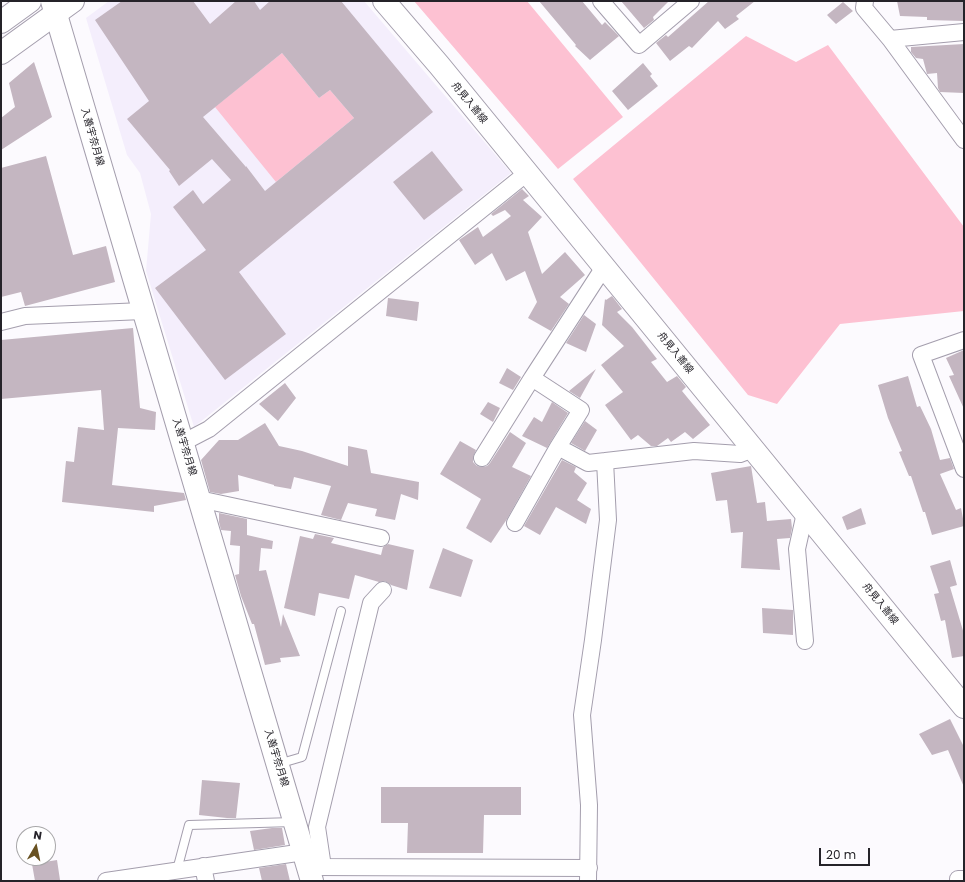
<!DOCTYPE html>
<meta charset="utf-8">
<style>
body{margin:0}
#map{position:relative;width:965px;height:882px;overflow:hidden;background:#fcfafe;font-family:Poppins,sans-serif}
canvas{display:block}
.frame{position:absolute;inset:0;border:2px solid #252329;pointer-events:none}
.north{position:absolute;left:16px;top:826px;width:40px;height:40px;box-sizing:border-box;background:#fff;border:1px solid #a8a7a9;border-radius:50%;rotate:9deg;font-size:11px;font-weight:700;line-height:16px;text-align:center;color:#252329}
.north::after{content:'';display:block;margin:auto;width:14px;height:18px;background:#695222;clip-path:polygon(50% 0,100% 100%,50% 72%,0 100%)}
.scale{position:absolute;left:819px;top:848px;width:51px;height:18px;box-sizing:border-box;border:2px solid #252329;border-top:0;padding-left:5px;font-size:12px;line-height:14px;white-space:nowrap;color:#252329;-webkit-text-stroke:3px #fff;paint-order:stroke}
</style>
<div id="map">
<canvas width="965" height="882"></canvas>
<div class="frame"></div>
<div class="north">N</div>
<div class="scale">20 m</div>
</div>
<script>
const c = document.querySelector('canvas').getContext('2d');
c.lineJoin = 'round';
function fill(path, color) { c.fillStyle = color; c.fill(path, 'evenodd'); }
function trace(path, color, width, dash) { c.strokeStyle = color; c.lineWidth = width; c.lineCap = dash ? 'butt' : 'round'; c.setLineDash(dash || []); c.stroke(path); }
function drawText(font, color, halo, rows, align = 'center') {
  c.font = font + ' Poppins,"Noto Sans JP",sans-serif'; c.lineWidth = 4; c.setLineDash([]); c.textBaseline = 'middle'; c.strokeStyle = halo; c.fillStyle = color; for (const [text, x, y, turn = 0] of rows) {
    c.save(); c.translate(x, y); c.rotate((+turn || 0) * Math.PI / 180); c.textAlign = isNaN(turn) ? turn : align; if (halo) c.strokeText(text, 0, 0); c.fillText(text, 0, 0); c.restore();
  }
}
fill(new Path2D(`
 M 109,1 L 364,1 L 511,173 L 194,427 L 146,271 L 151,214 L 140,173 L 127,155 L 86,18 Z`), '#f4eefc');
fill(new Path2D(`
 M 414,1 L 527,1 L 623,117 L 558,169 Z
 M 746,36 L 796,62 L 828,45 L 964,227 L 964,311 L 840,324 L 777,404 L 748,395 L 573,179 Z
 M 282,53 L 319,98 L 330,90 L 354,118 L 276,182 L 215,107 Z`), '#fdc1d2');
fill(new Path2D(`
 M 122,1 L 193,1 L 210,24 L 236,1 L 254,1 L 260,10 L 270,1 L 341,1 L 433,112 L 239,272 L 286,334 L 225,380 L 155,288 L 206,250 L 173,207 L 193,190 L 203,204 L 231,180 L 212,159 L 179,186 L 169,171 L 170,170 L 127,119 L 149,101 L 95,20 ZM 282,53 L 319,98 L 330,90 L 354,118 L 265,191 L 246,166 L 246,167 L 203,117 Z
 M 539,1 L 582,1 L 602,25 L 605,22 L 619,36 L 590,60 L 575,46 L 576,45 Z
 M 621,1 L 669,1 L 653,17 L 654,20 L 644,28 Z
 M 709,1 L 755,1 L 736,16 L 739,19 L 725,29 L 718,21 L 692,48 L 689,46 L 670,61 L 656,43 L 666,35 L 668,37 Z
 M 897,1 L 964,1 L 964,21 L 927,20 L 927,17 L 900,16 Z
 M 843,2 L 853,11 L 836,24 L 827,15 Z
 M 964,44 L 964,93 L 940,92 L 938,88 L 937,73 L 927,74 L 923,59 L 916,58 L 911,52 L 911,47 Z
 M 34,62 L 52,117 L 1,150 L 1,118 L 15,107 L 9,83 Z
 M 643,63 L 652,74 L 650,76 L 658,86 L 628,110 L 612,91 Z
 M 432,151 L 463,190 L 424,220 L 393,182 Z
 M 46,156 L 73,255 L 106,246 L 115,282 L 25,306 L 21,292 L 1,297 L 1,168 Z
 M 522,189 L 529,196 L 523,200 L 542,217 L 528,232 L 542,274 L 565,252 L 585,275 L 560,297 L 569,304 L 551,331 L 528,318 L 537,302 L 525,271 L 506,281 L 492,253 L 475,265 L 459,240 L 478,227 L 483,237 L 511,216 L 505,210 L 493,216 L 491,214 Z
 M 612,296 L 622,309 L 617,312 L 632,327 L 657,359 L 651,362 L 667,382 L 677,376 L 686,387 L 682,391 L 710,425 L 693,439 L 685,432 L 671,442 L 668,438 L 657,446 L 651,446 L 638,435 L 631,440 L 605,405 L 623,392 L 601,365 L 624,346 L 602,325 L 605,299 L 606,300 Z
 M 388,298 L 419,302 L 417,321 L 386,316 Z
 M 584,315 L 596,324 L 586,352 L 566,343 Z
 M 133,328 L 140,408 L 156,412 L 155,430 L 118,428 L 112,485 L 184,493 L 186,500 L 154,506 L 154,512 L 62,502 L 66,461 L 74,462 L 78,427 L 104,430 L 101,390 L 1,399 L 1,340 Z
 M 964,350 L 964,409 L 949,376 L 954,375 L 946,358 Z
 M 507,368 L 521,377 L 513,390 L 499,383 Z
 M 596,369 L 580,398 L 569,391 Z
 M 908,376 L 917,407 L 920,406 L 931,429 L 940,460 L 950,458 L 954,469 L 940,474 L 956,510 L 961,508 L 964,524 L 964,526 L 932,535 L 925,512 L 923,512 L 911,476 L 909,476 L 899,452 L 902,451 L 888,418 L 878,385 Z
 M 285,383 L 296,398 L 278,421 L 259,404 Z
 M 488,402 L 500,408 L 493,422 L 480,414 Z
 M 552,402 L 568,413 L 547,448 L 522,436 L 534,417 L 542,422 Z
 M 585,421 L 597,430 L 585,451 L 571,443 Z
 M 265,423 L 279,446 L 302,451 L 348,466 L 348,446 L 367,450 L 371,473 L 419,482 L 418,500 L 401,494 L 395,520 L 375,516 L 377,509 L 348,503 L 341,520 L 321,515 L 331,486 L 294,477 L 291,489 L 274,486 L 274,485 L 238,475 L 239,491 L 221,494 L 210,492 L 201,460 L 219,440 L 238,440 Z
 M 510,432 L 526,443 L 512,467 L 531,476 L 507,519 L 491,543 L 466,528 L 481,499 L 440,474 L 460,441 L 476,450 L 473,457 L 473,462 L 477,466 L 482,467 L 487,466 L 490,463 Z
 M 562,460 L 576,467 L 574,472 L 587,483 L 577,500 L 591,509 L 586,524 L 556,507 L 540,535 L 524,526 Z
 M 751,466 L 757,503 L 765,502 L 767,521 L 791,519 L 792,528 L 790,538 L 777,539 L 780,570 L 741,568 L 743,532 L 731,533 L 727,500 L 716,501 L 711,473 Z
 M 861,508 L 866,524 L 847,530 L 842,517 Z
 M 219,513 L 247,519 L 247,535 L 273,541 L 272,549 L 261,548 L 259,571 L 266,570 L 281,627 L 283,614 L 300,656 L 280,658 L 281,662 L 265,665 L 254,624 L 252,624 L 241,596 L 235,575 L 239,574 L 240,546 L 230,545 L 231,531 L 221,530 L 219,522 Z
 M 315,534 L 334,538 L 331,543 L 381,555 L 383,547 L 388,544 L 414,550 L 407,590 L 391,585 L 385,581 L 379,582 L 355,575 L 349,599 L 319,593 L 315,616 L 284,608 L 300,536 L 313,539 Z
 M 443,548 L 473,560 L 461,597 L 429,588 Z
 M 950,560 L 957,585 L 950,587 L 964,634 L 964,656 L 952,658 L 945,620 L 941,621 L 934,594 L 939,593 L 930,566 Z
 M 762,608 L 793,610 L 793,635 L 763,633 Z
 M 950,719 L 964,747 L 964,787 L 948,750 L 932,755 L 919,734 Z
 M 202,780 L 240,783 L 236,818 L 227,818 L 199,815 Z
 M 381,787 L 521,787 L 521,815 L 484,815 L 483,853 L 407,853 L 408,823 L 381,823 Z
 M 272,828 L 282,828 L 285,845 L 254,850 L 250,831 Z
 M 57,860 L 60,880 L 35,881 L 32,864 Z
 M 286,864 L 290,881 L 262,881 L 259,868 Z`), '#c4b6c1');
const lane = new Path2D(`
 M 278,764 L 302,757 L 341,611
 M 177,870 L 189,825 L 294,822`);
const street = new Path2D(`
 M 601,1 L 639,45 L 691,1
 M 865,1 L 864,8 L 890,39 L 964,140
 M 890,39 L 964,32
 M 604,267 L 532,378 L 581,410 L 558,447 L 588,463 L 694,451 L 740,454 L 753,449
 M 1,322 L 25,316 L 143,311
 M 964,340 L 921,355 L 964,469
 M 182,443 L 209,429 L 527,173
 M 482,458 L 532,378
 M 199,499 L 381,538
 M 515,523 L 558,447
 M 805,641 L 797,549 L 805,513
 M 203,866 L 206,881
 M 313,867 L 589,868
 M 323,867 L 317,827 L 371,603 L 383,590
 M 958,879 L 964,879
 M 106,881 L 304,852
 M 588,881 L 589,805 L 582,715 L 593,640 L 608,520 L 605,461`);
const secondary = new Path2D(`
 M 384,1 L 439,65 L 964,707`);
const primary = new Path2D(`
 M 52,1 L 312,881`);
const highway = new Path2D(`
 M 1,22 L 30,1
 M 1,53 L 73,1`);
trace(lane, '#a49ead', 10);
trace(street, '#a49ead', 18);
trace(secondary, '#a49ead', 24);
trace(primary, '#a49ead', 24);
trace(highway, '#a49ead', 24);
trace(lane, '#fff', 8);
trace(street, '#fff', 16);
trace(secondary, '#fff', 22);
trace(primary, '#fff', 22);
trace(highway, '#fff', 22);
drawText('10px', '#252329', '#fff', [
 ["舟見入善線",469,103,51],
 ["入善宇奈月線",92,137,74],
 ["舟見入善線",675,353,51],
 ["入善宇奈月線",184,447,73],
 ["舟見入善線",880,604,51],
 ["入善宇奈月線",276,758,73]
]);
</script>
